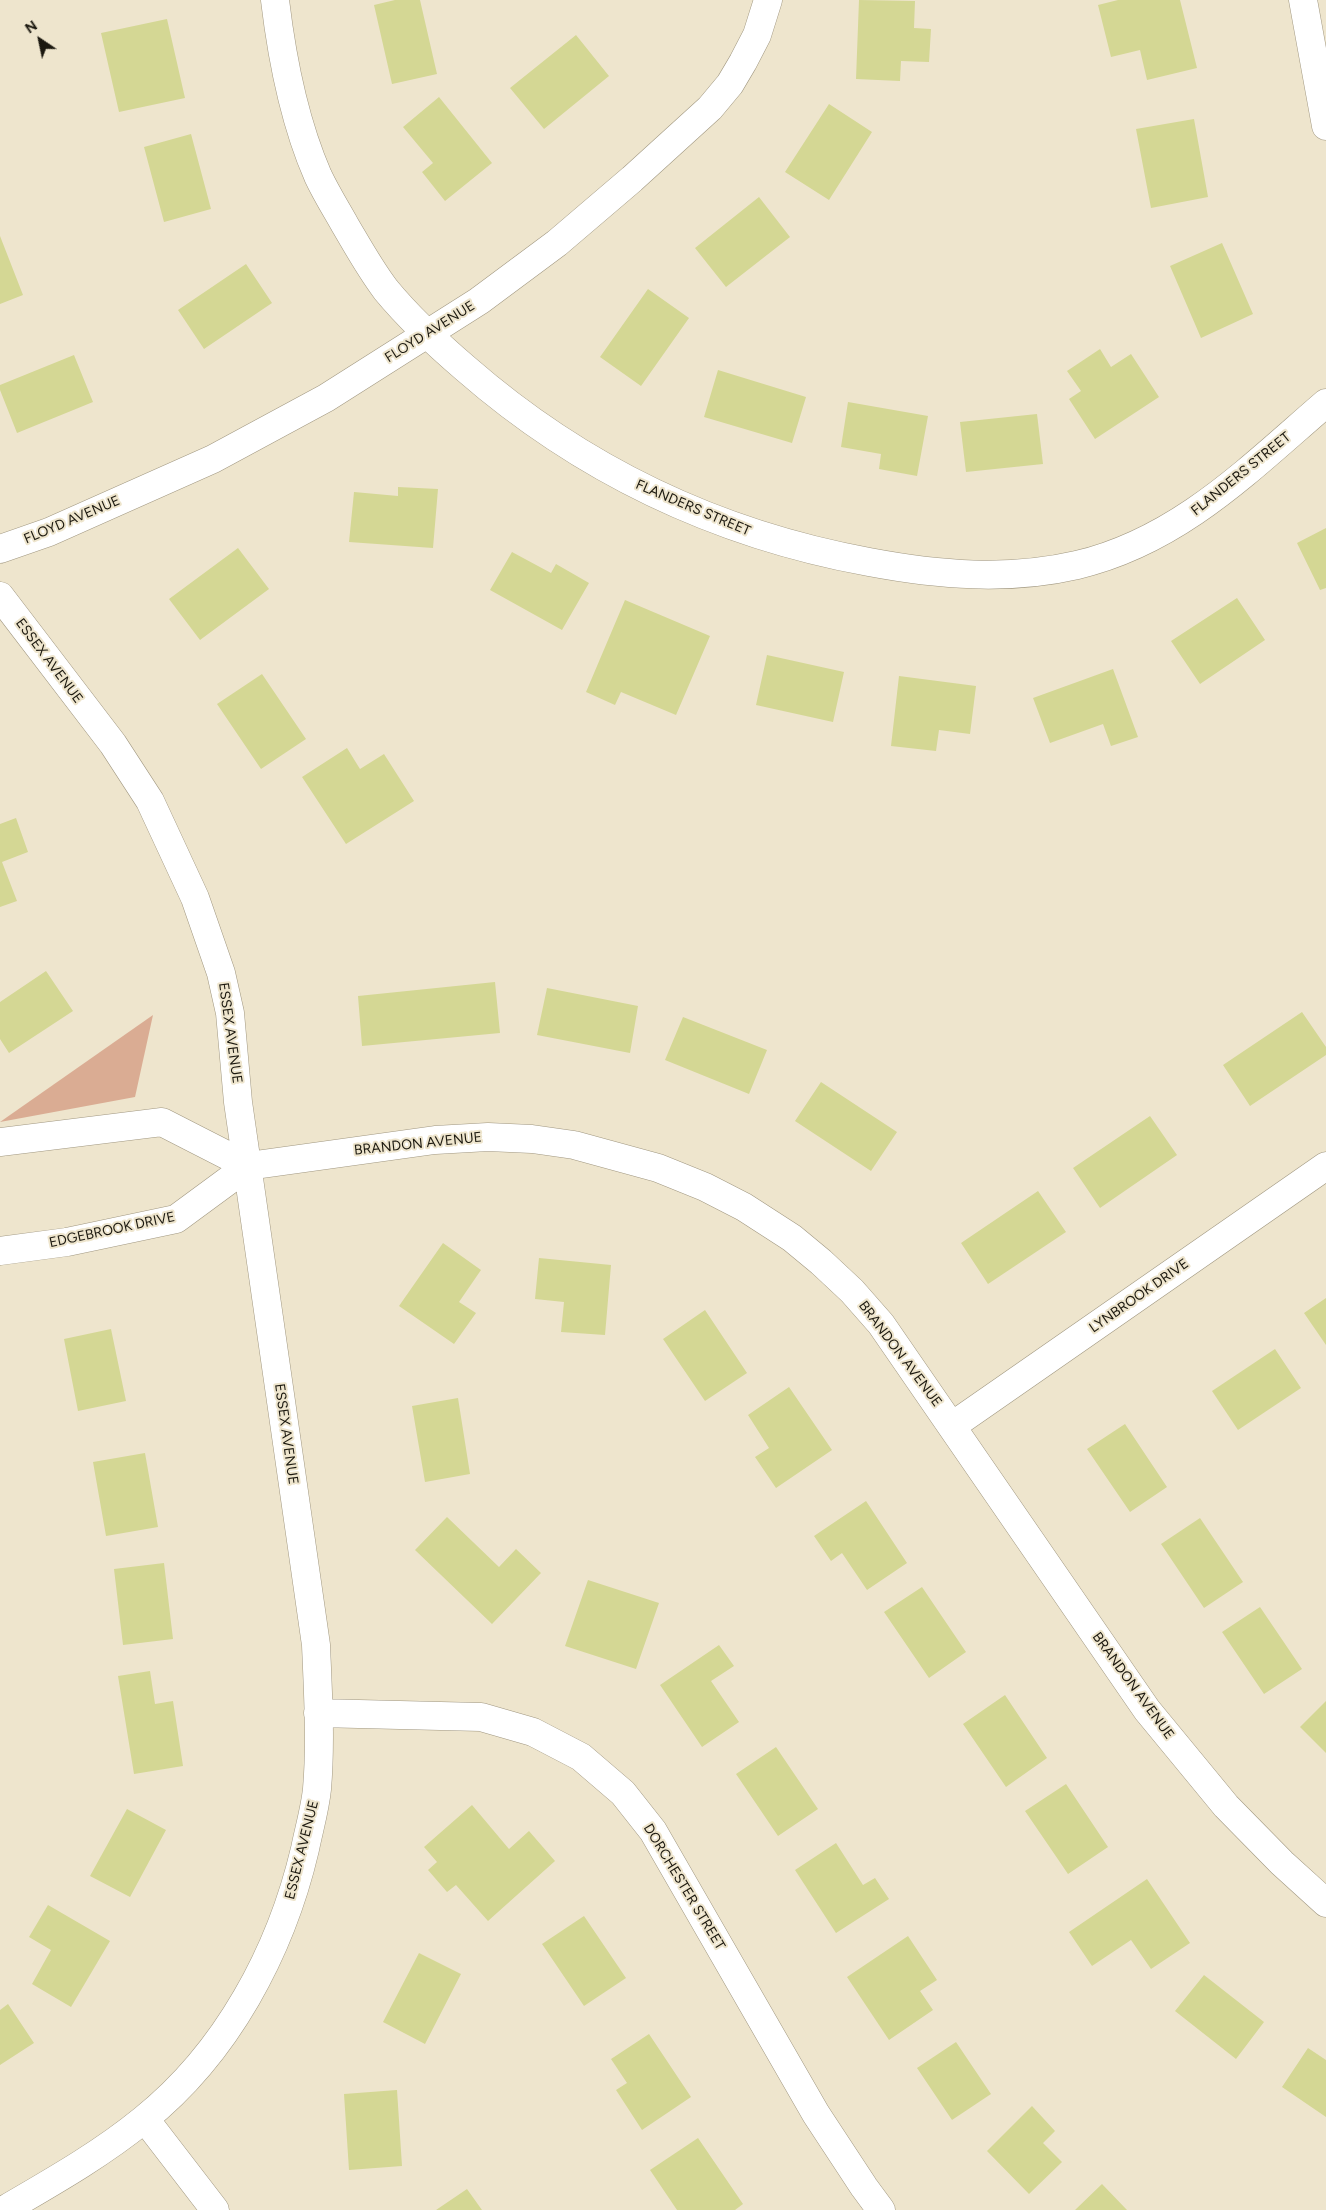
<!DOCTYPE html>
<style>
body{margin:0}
#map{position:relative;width:1326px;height:2210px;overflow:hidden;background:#eee5cd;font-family:Figtree,sans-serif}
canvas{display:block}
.north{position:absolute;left:15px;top:15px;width:50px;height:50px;-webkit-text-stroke:4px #eee5cd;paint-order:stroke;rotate:326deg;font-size:14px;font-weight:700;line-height:20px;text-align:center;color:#1b180f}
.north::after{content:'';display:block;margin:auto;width:18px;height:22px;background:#1b180f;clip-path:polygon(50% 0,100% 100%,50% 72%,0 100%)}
</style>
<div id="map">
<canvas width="1326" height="2210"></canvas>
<div class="north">N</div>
</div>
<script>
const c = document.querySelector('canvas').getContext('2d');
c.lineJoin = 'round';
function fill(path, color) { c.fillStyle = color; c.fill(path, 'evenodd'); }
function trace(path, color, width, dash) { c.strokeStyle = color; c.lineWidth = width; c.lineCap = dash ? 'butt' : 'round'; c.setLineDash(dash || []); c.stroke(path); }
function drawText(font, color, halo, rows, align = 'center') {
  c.font = font + ' Figtree,sans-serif'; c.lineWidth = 4; c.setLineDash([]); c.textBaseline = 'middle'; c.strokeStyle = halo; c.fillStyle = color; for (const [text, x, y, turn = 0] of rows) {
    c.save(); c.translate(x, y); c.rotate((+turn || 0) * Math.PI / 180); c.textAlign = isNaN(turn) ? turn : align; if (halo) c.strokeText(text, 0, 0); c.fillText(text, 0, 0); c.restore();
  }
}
fill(new Path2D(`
 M 153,1015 L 135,1097 L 0,1122 Z`), '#daac93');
fill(new Path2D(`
 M 395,0 L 420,0 L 437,74 L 392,84 L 374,5 Z
 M 859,0 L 915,1 L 914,28 L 931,29 L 929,62 L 901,61 L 900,81 L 856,79 Z
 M 1118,0 L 1180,0 L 1197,68 L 1147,80 L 1140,50 L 1111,57 L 1098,5 Z
 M 167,19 L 185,98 L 119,112 L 101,33 Z
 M 576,35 L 609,76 L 544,129 L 510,88 Z
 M 439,97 L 492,163 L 445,201 L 422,172 L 433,163 L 403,127 Z
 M 829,104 L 872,132 L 829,200 L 785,172 Z
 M 1194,119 L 1208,197 L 1151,208 L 1136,129 Z
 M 191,134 L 211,209 L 164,222 L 144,147 Z
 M 759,197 L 790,237 L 726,287 L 695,248 Z
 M 0,236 L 23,295 L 0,304 Z
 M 1222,243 L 1253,314 L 1201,338 L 1170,266 Z
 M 246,264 L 272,303 L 204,349 L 178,310 Z
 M 648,289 L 689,318 L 641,386 L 600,357 Z
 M 1100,349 L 1111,367 L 1131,354 L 1159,397 L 1095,439 L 1069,399 L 1081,391 L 1067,371 Z
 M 74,355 L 93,402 L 17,433 L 0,390 L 0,385 Z
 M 718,370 L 806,397 L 792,443 L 704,417 Z
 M 848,402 L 928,416 L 917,476 L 879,469 L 881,454 L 841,447 Z
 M 1037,414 L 1043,464 L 966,472 L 960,422 Z
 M 398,487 L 438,489 L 433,548 L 349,542 L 354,492 L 398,496 Z
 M 1326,528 L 1326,588 L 1320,590 L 1297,543 Z
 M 238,548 L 269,589 L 200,640 L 169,599 Z
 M 512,552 L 551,573 L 556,564 L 589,583 L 562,630 L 490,590 Z
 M 1237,598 L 1265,640 L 1200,684 L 1171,641 Z
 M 625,600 L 710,636 L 676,715 L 621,692 L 615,705 L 586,692 Z
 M 767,655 L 844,672 L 833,722 L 756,705 Z
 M 1113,669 L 1138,737 L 1111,746 L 1103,724 L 1050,743 L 1033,698 Z
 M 262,674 L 306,739 L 261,769 L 217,704 Z
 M 899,676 L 976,686 L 970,734 L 939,730 L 936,751 L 891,746 Z
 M 347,748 L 360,769 L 384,754 L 414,801 L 346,844 L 302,777 Z
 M 16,818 L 28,852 L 2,862 L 17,901 L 0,907 L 0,824 Z
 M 46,971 L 73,1011 L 9,1053 L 0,1039 L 0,1002 Z
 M 495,982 L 500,1033 L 362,1046 L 358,996 Z
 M 547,988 L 638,1006 L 630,1053 L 537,1035 Z
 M 1302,1012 L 1326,1047 L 1326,1055 L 1250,1106 L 1223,1065 Z
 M 683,1017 L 767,1050 L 749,1094 L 665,1060 Z
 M 821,1082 L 897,1132 L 871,1171 L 795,1121 Z
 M 1150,1116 L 1177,1155 L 1100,1208 L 1073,1168 Z
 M 1038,1191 L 1066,1232 L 988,1284 L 961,1243 Z
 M 443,1243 L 481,1270 L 459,1302 L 476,1313 L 454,1344 L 399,1306 Z
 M 539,1258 L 611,1265 L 605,1335 L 561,1332 L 564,1302 L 535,1299 Z
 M 1326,1298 L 1326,1345 L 1304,1313 Z
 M 705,1310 L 747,1373 L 705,1401 L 663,1339 Z
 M 111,1329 L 126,1401 L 78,1411 L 64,1339 Z
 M 1275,1349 L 1301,1388 L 1238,1430 L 1212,1391 Z
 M 789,1387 L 832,1450 L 776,1488 L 755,1457 L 769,1448 L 748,1415 Z
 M 458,1398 L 470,1474 L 425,1482 L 412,1406 Z
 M 1125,1424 L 1167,1487 L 1130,1512 L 1087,1449 Z
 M 145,1453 L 158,1527 L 106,1536 L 93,1462 Z
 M 866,1501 L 907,1563 L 867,1590 L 842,1553 L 831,1561 L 814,1536 Z
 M 447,1517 L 499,1567 L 516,1549 L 541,1573 L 492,1624 L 415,1550 Z
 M 1200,1518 L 1243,1582 L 1204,1608 L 1161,1544 Z
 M 164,1563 L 173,1639 L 123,1645 L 114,1569 Z
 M 588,1580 L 659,1603 L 636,1669 L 565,1646 Z
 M 922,1587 L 966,1652 L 929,1678 L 884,1612 Z
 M 1260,1607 L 1302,1669 L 1264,1694 L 1222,1632 Z
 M 719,1645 L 734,1666 L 711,1681 L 739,1722 L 702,1747 L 660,1685 Z
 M 150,1671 L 155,1704 L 173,1701 L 183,1766 L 134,1774 L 118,1676 Z
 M 1005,1695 L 1047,1758 L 1006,1787 L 963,1724 Z
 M 1326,1701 L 1326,1753 L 1300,1727 Z
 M 776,1747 L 818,1809 L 778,1836 L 736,1774 Z
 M 1066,1784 L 1108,1847 L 1068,1874 L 1025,1811 Z
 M 472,1805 L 509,1849 L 529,1831 L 555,1861 L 488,1921 L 456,1885 L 447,1892 L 428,1870 L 437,1862 L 424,1847 Z
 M 127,1809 L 166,1830 L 130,1897 L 90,1876 Z
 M 836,1843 L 863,1885 L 875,1878 L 889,1899 L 836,1933 L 795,1870 Z
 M 1147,1879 L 1190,1943 L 1151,1969 L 1131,1940 L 1092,1966 L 1069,1932 Z
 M 48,1905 L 110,1941 L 71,2007 L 32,1984 L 51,1950 L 29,1937 Z
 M 584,1916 L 626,1978 L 584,2006 L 542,1944 Z
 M 908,1936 L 937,1980 L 920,1991 L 933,2010 L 889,2040 L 847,1977 Z
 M 419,1953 L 461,1974 L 425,2044 L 383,2022 Z
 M 1204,1975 L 1264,2022 L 1236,2059 L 1175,2011 Z
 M 8,2004 L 34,2043 L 0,2065 L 0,2010 Z
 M 649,2034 L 691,2097 L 642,2130 L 616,2090 L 627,2083 L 611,2059 Z
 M 956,2042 L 991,2094 L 952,2120 L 917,2068 Z
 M 1308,2048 L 1326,2060 L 1326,2117 L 1282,2087 Z
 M 397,2090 L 402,2166 L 349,2170 L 344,2094 Z
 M 1032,2106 L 1055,2131 L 1043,2143 L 1062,2162 L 1029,2194 L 987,2151 Z
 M 698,2138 L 743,2204 L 735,2210 L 677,2210 L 650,2170 Z
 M 1102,2184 L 1127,2210 L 1075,2210 Z
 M 467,2189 L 482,2210 L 436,2210 Z`), '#d4d794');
const minor = new Path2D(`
 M 275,0 C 282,59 294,121 318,176 C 326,193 336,209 345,225 C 358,247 370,269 386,290 C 410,319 437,344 465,368 C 583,471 716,534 869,562 C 938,575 1008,581 1077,565 C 1179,541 1249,469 1326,403
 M 1303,0 L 1326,126
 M 0,549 L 49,532 L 213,459 L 326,398 L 479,301 L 557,243 L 632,179 L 710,108 L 730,84 L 743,62 L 757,35 L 768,0
 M 0,596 L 113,744 L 150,801 L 195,898 L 221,973 L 230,1013 L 238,1102 L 316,1645 C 318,1693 321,1742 317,1789 C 315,1809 309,1829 305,1849 C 281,1951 227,2053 143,2120 C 100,2155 52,2182 4,2210
 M 0,1142 L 162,1122 L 248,1166
 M 0,1251 L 67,1242 L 176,1219 L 248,1166 L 435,1140 L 488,1137 L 532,1139 L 574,1145 L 658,1168 L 705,1187 L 744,1207 L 792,1238 L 821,1262 L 852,1291 L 881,1324 L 1147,1710 L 1226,1806 L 1282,1863 L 1326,1903
 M 952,1426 L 1326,1166
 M 318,1713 L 481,1717 L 533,1732 L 581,1757 L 623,1793 L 653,1831 L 816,2114 L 864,2187 L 881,2210
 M 145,2119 L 215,2210`);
trace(minor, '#a09780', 29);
trace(minor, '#fff', 28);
drawText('14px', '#1b180f', '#eee5cd', [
 ["FLOYD AVENUE",430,332,-32],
 ["FLANDERS STREET",1241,474,-39],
 ["FLANDERS STREET",693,508,23],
 ["FLOYD AVENUE",72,520,-23],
 ["ESSEX AVENUE",49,661,53],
 ["ESSEX AVENUE",230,1033,82],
 ["BRANDON AVENUE",418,1144,-6],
 ["EDGEBROOK DRIVE",112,1230,-12],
 ["LYNBROOK DRIVE",1139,1296,-35],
 ["BRANDON AVENUE",900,1354,53],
 ["ESSEX AVENUE",286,1434,82],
 ["BRANDON AVENUE",1133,1686,54],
 ["ESSEX AVENUE",302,1850,-76],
 ["DORCHESTER STREET",684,1887,59]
]);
</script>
